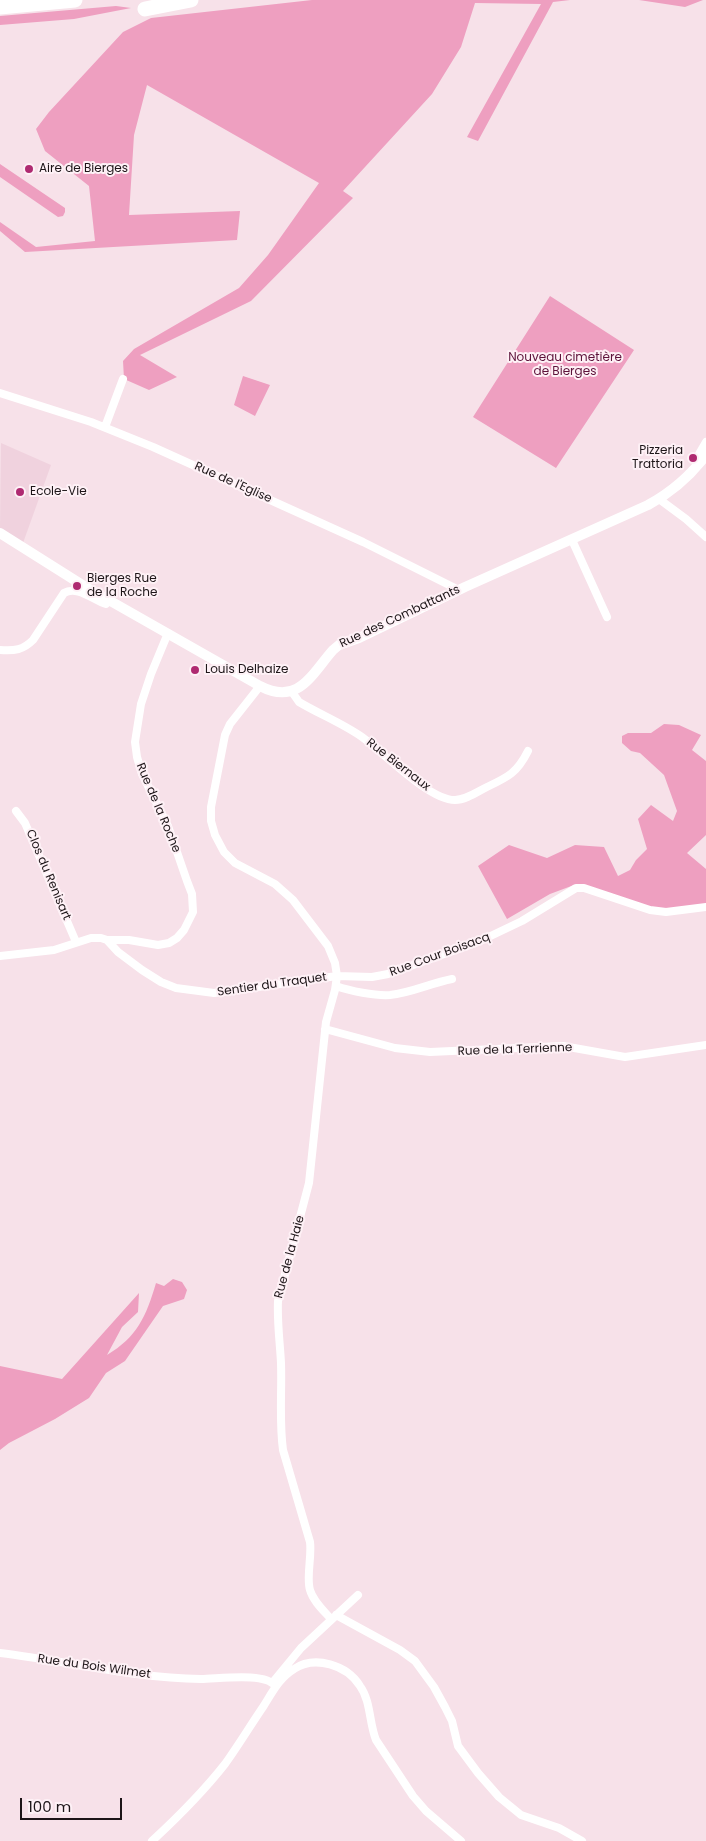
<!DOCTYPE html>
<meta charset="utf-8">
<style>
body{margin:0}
#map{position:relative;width:706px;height:1841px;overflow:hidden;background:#f7e1e9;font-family:Poppins,sans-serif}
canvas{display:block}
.scale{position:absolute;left:20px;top:1798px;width:102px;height:22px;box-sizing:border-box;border:2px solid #1d1518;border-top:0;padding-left:6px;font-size:15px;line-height:18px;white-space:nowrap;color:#1d1518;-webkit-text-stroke:4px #fef1f6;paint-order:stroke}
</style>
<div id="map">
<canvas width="706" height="1841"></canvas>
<div class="scale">100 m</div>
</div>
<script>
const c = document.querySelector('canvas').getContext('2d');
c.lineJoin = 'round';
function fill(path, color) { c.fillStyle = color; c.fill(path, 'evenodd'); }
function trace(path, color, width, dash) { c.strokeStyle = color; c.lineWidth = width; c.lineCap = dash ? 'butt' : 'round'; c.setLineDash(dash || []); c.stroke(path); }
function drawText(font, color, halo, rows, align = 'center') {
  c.font = font + ' Poppins,sans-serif'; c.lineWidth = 4; c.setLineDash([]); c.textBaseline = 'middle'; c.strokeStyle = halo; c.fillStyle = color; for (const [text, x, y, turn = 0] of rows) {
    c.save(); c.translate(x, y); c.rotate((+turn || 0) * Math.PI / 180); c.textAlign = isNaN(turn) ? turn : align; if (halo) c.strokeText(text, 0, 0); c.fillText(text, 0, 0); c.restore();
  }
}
fill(new Path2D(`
 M 1,443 L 51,465 L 23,543 L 0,529 Z`), '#f0d2de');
fill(new Path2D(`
 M 312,0 L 570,0 L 553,2 L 478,141 L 467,137 L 541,4 L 475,3 L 461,47 L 432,94 L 343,191 L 353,198 L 251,301 L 140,355 L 177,377 L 149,390 L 124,379 L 123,361 L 134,349 L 239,288 L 268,255 L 319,183 L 147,85 L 134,135 L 129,215 L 240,211 L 237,240 L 25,252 L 0,231 L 0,222 L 36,247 L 95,241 L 89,186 L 45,151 L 36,129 L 49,112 L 123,32 L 151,18 Z
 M 639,0 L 703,0 L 685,7 Z
 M 116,6 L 131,8 L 74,19 L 0,25 L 0,16 Z
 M 0,164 L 65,208 L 65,212 L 63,216 L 58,217 L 0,177 Z
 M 550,296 L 634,350 L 556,468 L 473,417 Z
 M 243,376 L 270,385 L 255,416 L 234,405 Z
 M 664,724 L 679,725 L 701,735 L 692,750 L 706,761 L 706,835 L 687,853 L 706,869 L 706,907 L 670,911 L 631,905 L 574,885 L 550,894 L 507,919 L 478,866 L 509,845 L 547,858 L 575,845 L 604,847 L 618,876 L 630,870 L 636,860 L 647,849 L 638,819 L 651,805 L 673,821 L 677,811 L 664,775 L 640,753 L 631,751 L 622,743 L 622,736 L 628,733 L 651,733 Z
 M 173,1279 L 182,1282 L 187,1290 L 184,1299 L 163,1306 L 125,1361 L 106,1373 L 89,1398 L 55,1419 L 9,1443 L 0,1450 L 0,1366 L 62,1379 L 139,1293 L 138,1312 L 122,1327 L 107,1355 C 137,1337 146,1317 156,1283 L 164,1286 Z`), '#ee9fc0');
trace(new Path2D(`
 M 0,393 L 91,422 L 153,447 L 363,542 L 459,590
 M 105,427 L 123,379
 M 701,461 L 699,454 L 706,442
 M 659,499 L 686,519 L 706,537
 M 572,540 L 607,617
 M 0,650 C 15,651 23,650 33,640 L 64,593 C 77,585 93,600 106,604 L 110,600
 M 260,686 L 230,724 L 225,735 L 211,807 L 211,821 L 215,835 L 224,852 L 235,863 L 275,884 L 293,900 L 328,946 L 335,963 L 337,976 L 335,990 L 326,1022 L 309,1183 L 278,1301 C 277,1322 280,1343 281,1363 C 282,1392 279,1421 283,1450 L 310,1542 C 312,1557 306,1577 310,1590 C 313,1601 324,1611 331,1619
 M 292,692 L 299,702 C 319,714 342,723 362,737 C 384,753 429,800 455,800 C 466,800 477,792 487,787 C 508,777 517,773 528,751
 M 16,811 L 25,823 L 76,942
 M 107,940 L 129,940 L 158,945 L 169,943 L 177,938 L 184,930 L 193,912 L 192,894 L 187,881 L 168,826 L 142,774 L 137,757 L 135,742 L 141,704 L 151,674 L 168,633
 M 0,956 L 54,950 L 91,938 L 101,938 L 107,940 L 118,952 L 142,970 L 161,982 L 176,988 L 214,993 L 337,976 L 372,977 L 388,974 L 478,942 L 522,921 L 576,888 L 584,888 L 650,910 L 666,912 L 706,907
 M 336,986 C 350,991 375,996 390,995 C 411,993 431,983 452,979
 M 325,1029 L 395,1048 L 430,1052 L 563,1046 L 625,1057 L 706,1045
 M 336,1615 L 400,1650 L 415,1661 L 434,1687 L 445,1707 L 452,1721 L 458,1746 L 478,1773 L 499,1797 L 521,1815 L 559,1828 L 582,1841
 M 0,1653 C 67,1661 133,1678 201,1679 C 218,1679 266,1672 275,1686
 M 273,1682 L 301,1648 L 358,1595
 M 152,1841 C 178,1817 203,1792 225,1764 C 238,1746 250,1726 263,1707 C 272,1693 279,1678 294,1669 C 315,1655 347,1665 360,1686 C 371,1701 369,1723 376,1740 L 413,1796 L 426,1811 L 461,1841`), '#fff', 8);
trace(new Path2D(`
 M 0,533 L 84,586 L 260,686 C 298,706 311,675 333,650 L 339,645 L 359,638 L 465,587 L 648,505 C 670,493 691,475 706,455`), '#fff', 10);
trace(new Path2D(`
 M 0,7 L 75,0
 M 145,9 L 191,0`), '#fff', 15);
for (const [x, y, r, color] of [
 [29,169,5,"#af2a71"],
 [693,458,5,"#af2a71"],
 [20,492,5,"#af2a71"],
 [77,586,5,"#af2a71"],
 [195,670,5,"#af2a71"]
]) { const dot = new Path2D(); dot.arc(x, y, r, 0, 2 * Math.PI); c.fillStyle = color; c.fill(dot); trace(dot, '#fef1f6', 2); }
drawText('12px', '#1d1518', '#fef1f6', [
 ["Aire de Bierges",39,169],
 ["Pizzeria",683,451,"right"],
 ["Trattoria",683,465,"right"],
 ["Ecole-Vie",30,492],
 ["Bierges Rue",87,579],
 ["de la Roche",87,593],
 ["Louis Delhaize",205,670]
], 'left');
drawText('12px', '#5d123a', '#fef1f6', [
 ["Nouveau cimetière",565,358],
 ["de Bierges",565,372]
]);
drawText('12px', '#1d1518', '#fef1f6', [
 ["Rue de l'Eglise",233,483,24],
 ["Rue des Combattants",400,617,-25],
 ["Rue Biernaux",398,765,38],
 ["Rue de la Roche",158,808,67],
 ["Clos du Renisart",48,875,67],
 ["Rue Cour Boisacq",440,955,-20],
 ["Sentier du Traquet",272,985,-8],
 ["Rue de la Terrienne",515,1050,-2],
 ["Rue de la Haie",290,1257,-75],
 ["Rue du Bois Wilmet",94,1667,8]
]);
</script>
